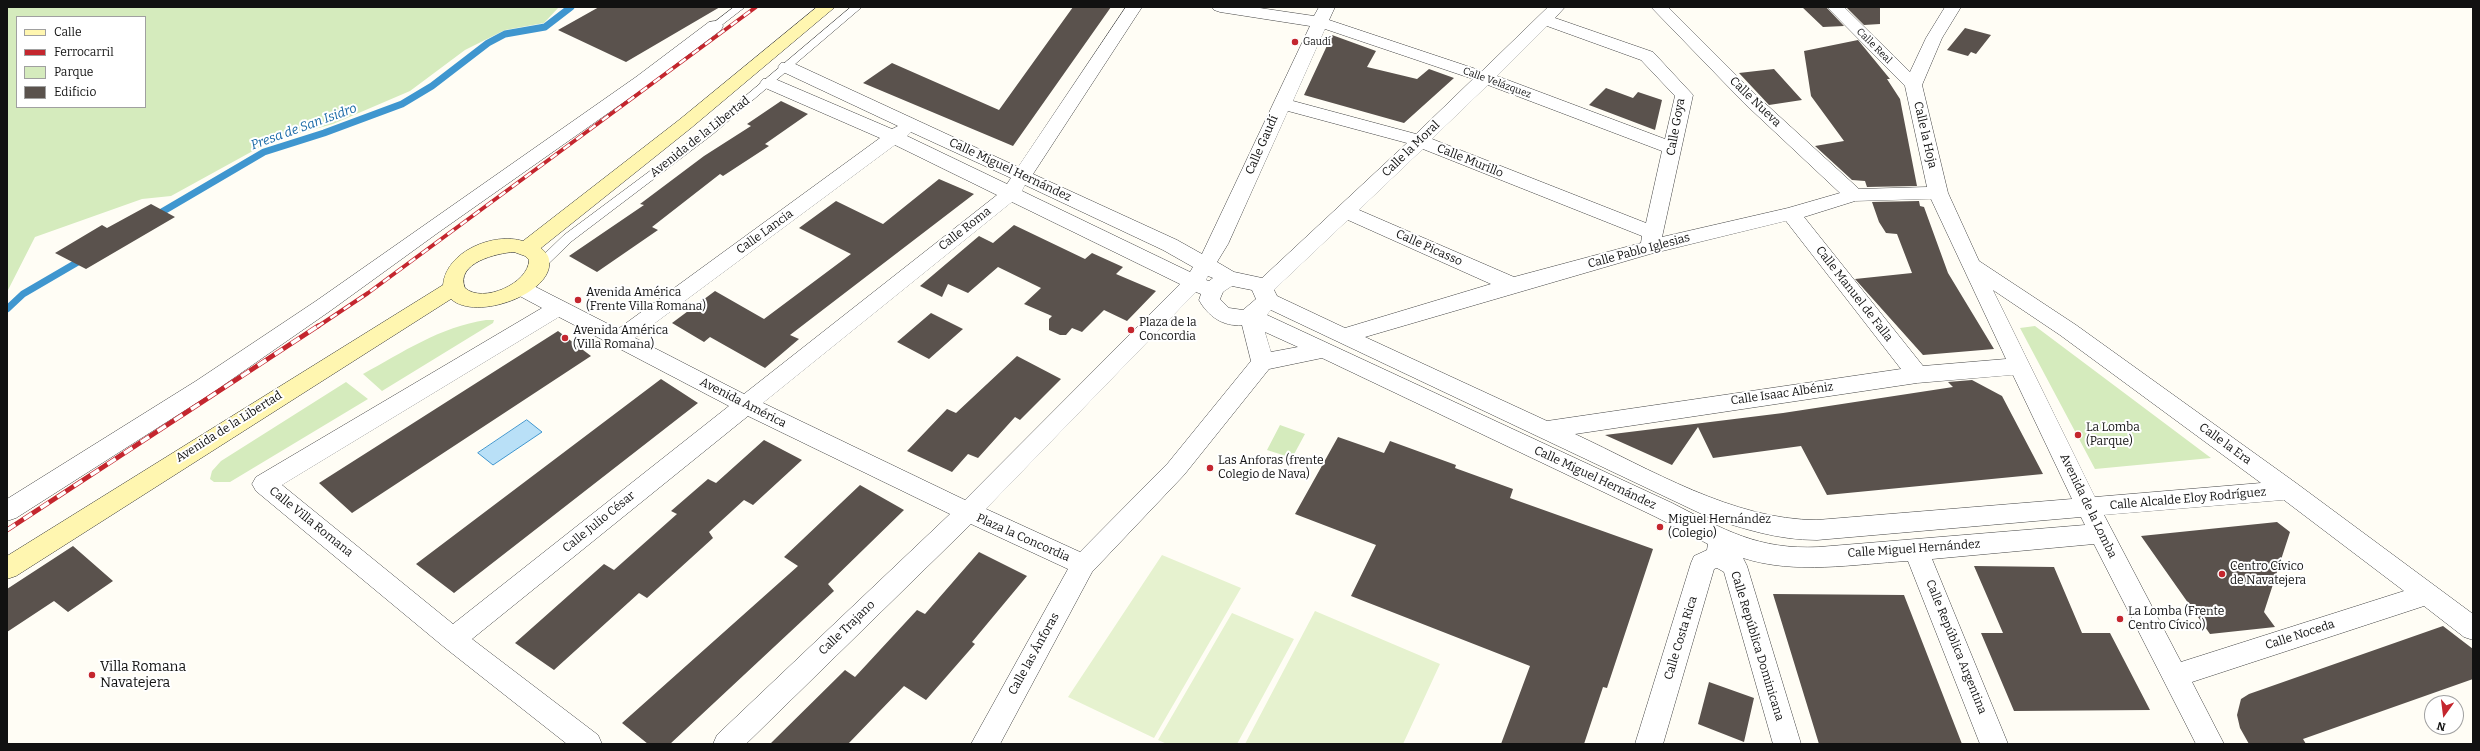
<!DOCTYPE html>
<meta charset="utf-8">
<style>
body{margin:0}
#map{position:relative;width:2480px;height:751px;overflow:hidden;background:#fffdf5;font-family:Bitter,serif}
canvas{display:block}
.frame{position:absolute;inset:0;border:8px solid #111;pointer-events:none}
.legend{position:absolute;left:16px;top:16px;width:130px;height:92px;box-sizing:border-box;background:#fff;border:1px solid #a0a0a0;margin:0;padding:5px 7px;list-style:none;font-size:12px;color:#111}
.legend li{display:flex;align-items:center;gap:8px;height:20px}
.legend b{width:20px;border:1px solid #a0a0a0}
.north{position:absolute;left:2424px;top:695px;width:40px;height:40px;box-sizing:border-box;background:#fff;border:1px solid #a0a0a0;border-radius:50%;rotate:194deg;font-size:11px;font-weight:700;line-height:16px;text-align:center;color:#111}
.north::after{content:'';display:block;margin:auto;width:14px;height:18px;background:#c4262e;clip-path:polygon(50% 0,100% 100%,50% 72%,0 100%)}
</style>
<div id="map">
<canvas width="2480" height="751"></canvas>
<div class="frame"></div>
<ul class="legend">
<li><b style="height:5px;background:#fff6b0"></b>Calle</li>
<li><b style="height:5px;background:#c4262e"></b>Ferrocarril</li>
<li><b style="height:11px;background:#d5ebbd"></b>Parque</li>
<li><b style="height:11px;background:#5a524d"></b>Edificio</li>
</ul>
<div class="north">N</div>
</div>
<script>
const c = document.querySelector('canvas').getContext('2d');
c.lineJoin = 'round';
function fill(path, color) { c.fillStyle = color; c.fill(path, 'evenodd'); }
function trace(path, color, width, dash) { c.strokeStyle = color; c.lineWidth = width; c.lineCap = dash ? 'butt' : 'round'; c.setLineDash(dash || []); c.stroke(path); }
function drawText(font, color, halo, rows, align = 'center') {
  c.font = font + ' Bitter,serif'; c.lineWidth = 4; c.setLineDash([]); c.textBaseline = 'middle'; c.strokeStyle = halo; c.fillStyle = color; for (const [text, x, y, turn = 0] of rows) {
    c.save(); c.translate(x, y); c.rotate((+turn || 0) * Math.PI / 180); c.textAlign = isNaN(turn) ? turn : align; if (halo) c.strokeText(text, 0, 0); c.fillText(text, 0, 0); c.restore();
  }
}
fill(new Path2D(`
 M 7,7 L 559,7 L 544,23 L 505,30 L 465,50 L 410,91 L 333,124 L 271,141 L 171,196 L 142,199 L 35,237 L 7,292 ZM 17,17 L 145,17 L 145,107 L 17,107 Z
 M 486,320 L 494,320 L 493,323 L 382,391 L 363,374 C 403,352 440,327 486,320 Z
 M 2035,326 L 2211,458 L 2095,469 L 2020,328 Z
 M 346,382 L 368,399 L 230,482 L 214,482 L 210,479 L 212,471 L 221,461 Z
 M 1280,425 L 1305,434 L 1292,458 L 1267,450 Z`), '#d5ebbd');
fill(new Path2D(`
 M 1162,555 L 1241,588 L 1154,738 L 1068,697 Z
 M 1315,611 L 1440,664 L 1403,744 L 1245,744 Z
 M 1232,613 L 1294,639 L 1237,744 L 1167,744 L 1158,740 Z`), '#e6f2cf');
const water = new Path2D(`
 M 527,420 L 542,432 L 493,465 L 478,453 Z`);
fill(water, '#b9e0f7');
trace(water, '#3f96cf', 1);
trace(new Path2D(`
 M 155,216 L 264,152 L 324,133 L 402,104 L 432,86 L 488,43 L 505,34 L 545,27 L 571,7
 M 7,309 L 23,294 L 83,259`), '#3f96cf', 7);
fill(new Path2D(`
 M 599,7 L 720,7 L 626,62 L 558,30 Z
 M 1073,7 L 1111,7 L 1013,146 L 863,83 L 892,63 L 999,110 Z
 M 1802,7 L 1826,7 L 1844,26 L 1823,27 Z
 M 1846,7 L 1880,7 L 1880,24 L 1864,25 Z
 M 1965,28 L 1991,35 L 1976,54 L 1971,52 L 1968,56 L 1947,50 Z
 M 1332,35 L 1376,51 L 1367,67 L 1417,79 L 1429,69 L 1454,78 L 1404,123 L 1304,95 Z
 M 1858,40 L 1890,79 L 1887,79 L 1900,99 L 1917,186 L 1867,187 L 1865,181 L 1852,180 L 1815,146 L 1844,141 L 1811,96 L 1804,51 Z
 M 1774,69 L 1802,100 L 1769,105 L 1739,73 Z
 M 1606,88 L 1633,98 L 1638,92 L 1662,100 L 1655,130 L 1589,105 Z
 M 781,101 L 808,114 L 765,144 L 769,146 L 723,176 L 720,174 L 652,227 L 658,230 L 597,272 L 569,256 L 644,205 L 640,204 L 704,156 L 751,126 L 747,124 Z
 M 939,179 L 974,194 L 790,335 L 799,339 L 765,368 L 710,337 L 704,342 L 672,323 L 715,291 L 764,319 L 851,254 L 799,228 L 836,201 L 883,224 Z
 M 1919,201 L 1920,206 L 1924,207 L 1948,273 L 1994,349 L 1923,355 L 1855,279 L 1912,273 L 1897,234 L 1886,233 L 1879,222 L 1872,202 Z
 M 151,204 L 175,217 L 86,269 L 55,253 L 102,225 L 107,228 Z
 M 1014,225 L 1085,259 L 1092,253 L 1123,267 L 1116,274 L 1156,291 L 1127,321 L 1104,310 L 1082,332 L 1072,328 L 1066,335 L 1060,335 L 1049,330 L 1049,319 L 1052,316 L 1024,304 L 1041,288 L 998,267 L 968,293 L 948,284 L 942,297 L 920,286 L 979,236 L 993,243 Z
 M 931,313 L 963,329 L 929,359 L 897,342 Z
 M 558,331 L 591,356 L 352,513 L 319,483 Z
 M 1017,356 L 1061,379 L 1020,420 L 1015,417 L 978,458 L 968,454 L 952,472 L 907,451 L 947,409 L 956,413 Z
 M 661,379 L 698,403 L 454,593 L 416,564 Z
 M 1972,380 L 2002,396 L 2043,474 L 1827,495 L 1801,446 L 1713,458 L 1698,427 L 1672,465 L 1605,435 L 1783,413 L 1953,387 L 1948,382 Z
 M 1338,437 L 1384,453 L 1390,441 L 1456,465 L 1455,468 L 1513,489 L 1510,498 L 1653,549 L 1607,688 L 1603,687 L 1584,744 L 1501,744 L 1530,666 L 1351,596 L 1376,545 L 1295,514 Z
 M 764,440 L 802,460 L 753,505 L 744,500 L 709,532 L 713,538 L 647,598 L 639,593 L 554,670 L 515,643 L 604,564 L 614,570 L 677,514 L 671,511 L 708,479 L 716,483 Z
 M 860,485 L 904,510 L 828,584 L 834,591 L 670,744 L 648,744 L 622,723 L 798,566 L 784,557 Z
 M 2277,522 L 2290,532 L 2264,612 L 2275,627 L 2210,634 L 2141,536 Z
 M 73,546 L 113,581 L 68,612 L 54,601 L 7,632 L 7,589 Z
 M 979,552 L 1027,576 L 972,642 L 975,644 L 926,700 L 904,686 L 848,744 L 770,744 L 845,670 L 855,677 L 917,610 L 925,614 Z
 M 1974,566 L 2054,567 L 2082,633 L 2110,633 L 2150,710 L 2014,711 L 1981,633 L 2003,633 Z
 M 1773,594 L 1904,595 L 1962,744 L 1819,744 Z
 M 2443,626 L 2473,649 L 2473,679 L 2303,739 L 2306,744 L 2249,744 L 2240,728 L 2237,715 L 2241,699 L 2249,694 Z
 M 1709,682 L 1754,698 L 1744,742 L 1698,724 Z`), '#5a524d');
const lane = new Path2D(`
 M 734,7 L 745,7 L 718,28 L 712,28 L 712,24 Z
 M 851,7 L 862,7 L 713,134 L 572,241 L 544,268 L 536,268 L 534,265 L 536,262 L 564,235 L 705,130 Z`);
const street = new Path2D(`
 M 1126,7 L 1142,7 L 1033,174 L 1177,240 L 1202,254 L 1310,26 L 1220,12 L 1214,10 L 1212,7 L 1253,7 L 1314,16 L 1319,7 L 1335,7 L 1329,20 L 1482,71 L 1548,7 L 1565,7 L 1555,18 L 1653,52 L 1693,95 L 1662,237 L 1788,208 L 1840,193 L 1744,103 L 1651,7 L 1668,7 L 1756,95 L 1859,189 L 1927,187 L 1905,86 L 1827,7 L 1844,7 L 1910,72 L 1926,38 L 1945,7 L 1961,7 L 1942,38 L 1922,85 L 1948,193 L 1979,261 L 2076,325 L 2296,483 L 2473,614 L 2473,640 L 2464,637 L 2424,606 L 2192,682 L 2224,744 L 2196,744 L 2094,544 L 1932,559 L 2008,744 L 1980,744 L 1908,561 C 1853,564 1796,575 1743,558 L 1747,566 L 1801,744 L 1773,744 L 1724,572 L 1717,568 L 1714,569 L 1663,744 L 1635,744 L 1691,563 L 1694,556 L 1707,550 L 1708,544 L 1656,517 L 1322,358 L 1269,369 L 1184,475 L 1092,572 L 1000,744 L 971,744 L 1068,569 L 971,524 L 746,744 L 713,744 L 717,735 L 950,514 L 748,416 L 472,639 L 598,735 L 602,744 L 567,744 L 444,647 L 256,491 L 252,484 L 256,477 L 542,308 L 514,293 L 511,288 L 514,283 L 521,281 L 528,283 L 618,329 L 880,138 L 763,87 L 760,83 L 763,79 L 775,79 L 892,129 L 898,126 L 781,71 L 778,67 L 781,63 L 793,63 L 1018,167 ZM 1547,26 L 1641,60 L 1675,96 L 1665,139 L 1497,76 ZM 1325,29 L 1473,79 L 1416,134 L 1293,101 ZM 1488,85 L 1662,151 L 1646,223 L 1432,139 ZM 1288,111 L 1407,143 L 1262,278 L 1234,272 L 1217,262 L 1228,244 ZM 911,132 L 1011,178 L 1007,184 L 907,136 ZM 895,145 L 997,195 L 744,394 L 635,338 ZM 1423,149 L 1642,236 L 1641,243 L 1514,277 L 1359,210 ZM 1025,185 L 1163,250 L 1193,267 L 1190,272 L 1022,191 ZM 1931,199 L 2006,359 L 1923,366 L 1804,217 L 1855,201 ZM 1012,202 L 1180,284 L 965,500 L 763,403 ZM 1348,220 L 1491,284 L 1345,328 L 1277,296 L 1274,290 ZM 1786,221 L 1901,369 L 1547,421 L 1365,337 L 1650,254 ZM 1208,276 L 1213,278 L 1209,281 L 1206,280 ZM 1232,286 L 1252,290 L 1256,299 L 1243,310 L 1229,308 L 1220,299 L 1223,292 ZM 1993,290 L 2060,335 L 2261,483 L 2095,497 ZM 1196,292 L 1201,294 L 1199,300 C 1208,316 1223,327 1242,325 L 1251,361 L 1168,463 L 1080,552 L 986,509 ZM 1271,310 L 1708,517 C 1744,529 1778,540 1817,540 L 2081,517 L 2085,525 L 1819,547 C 1758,550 1725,530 1672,503 L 1267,315 ZM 559,317 L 729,406 L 453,624 L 282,485 ZM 1265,332 L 1298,347 L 1271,352 ZM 2013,375 L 2072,499 L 1817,520 C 1733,520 1650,469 1575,434 L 1917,383 ZM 2284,500 L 2404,591 L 2181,662 L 2104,515 Z
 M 715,21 L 721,22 L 723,26 L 721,30 L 648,85 L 439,232 L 330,311 L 212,393 L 16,518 L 7,521 L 7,499 L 196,381 L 316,301 L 636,77 L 709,22 Z`);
const secondary = new Path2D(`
 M 817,7 L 835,7 L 691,128 L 541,248 C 544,251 549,255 549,260 C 555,293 476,322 451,299 L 16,576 L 7,579 L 7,556 L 443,285 C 446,251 494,232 523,241 L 679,120 ZM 514,252 L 525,256 L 529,260 C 529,283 483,304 465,288 C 455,263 497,253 514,252 Z`);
trace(lane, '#444', 1);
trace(street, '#444', 1);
trace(secondary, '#333', 1);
fill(lane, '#fff');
fill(street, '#fff');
fill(secondary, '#fff6b0');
const railFar1 = new Path2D(`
 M 317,327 L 368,293 L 756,7`);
const rail = new Path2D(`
 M 7,530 L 318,326`);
trace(railFar1, '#c4262e', 4);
trace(rail, '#c4262e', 5);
trace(railFar1, '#fff', 2.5, [8]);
trace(rail, '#fff', 3.5, [10]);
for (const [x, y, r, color] of [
 [1295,42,4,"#c4262e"],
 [578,300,4,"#c4262e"],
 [1131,330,4,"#c4262e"],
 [565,338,4,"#c4262e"],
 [2078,435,4,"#c4262e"],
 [1210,468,4,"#c4262e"],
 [1660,527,4,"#c4262e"],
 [2222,574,4,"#c4262e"],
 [2120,619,4,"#c4262e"],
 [92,675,4,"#c4262e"]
]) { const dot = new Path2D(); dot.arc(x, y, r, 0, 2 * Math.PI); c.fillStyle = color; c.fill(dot); trace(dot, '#fff', 1.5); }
drawText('10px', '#111', '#fff', [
 ["Gaudí",1303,42]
], 'left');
drawText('10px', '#111', '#fff', [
 ["Calle Real",1874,46,45],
 ["Calle Velázquez",1497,83,20]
]);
drawText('12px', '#111', '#fff', [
 ["Calle Nueva",1755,102,44],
 ["Calle Goya",1676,127,-80],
 ["Calle la Hoja",1925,135,77],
 ["Avenida de la Libertad",700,137,-38],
 ["Calle Gaudí",1262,145,-66],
 ["Calle la Moral",1411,149,-44],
 ["Calle Murillo",1470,161,22],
 ["Calle Miguel Hernández",1010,170,25],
 ["Calle Roma",965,229,-38],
 ["Calle Lancia",765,232,-36],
 ["Calle Picasso",1429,248,24],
 ["Calle Pablo Iglesias",1639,251,-15],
 ["Calle Manuel de Falla",1854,294,52],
 ["Calle Isaac Albéniz",1782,394,-8],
 ["Avenida América",743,403,27],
 ["Avenida de la Libertad",229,427,-32],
 ["Calle la Era",2225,444,36],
 ["Calle Miguel Hernández",1595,478,25],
 ["Calle Alcalde Eloy Rodríguez",2188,499,-5],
 ["Avenida de la Lomba",2088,506,64],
 ["Calle Villa Romana",311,522,39],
 ["Calle Julio César",599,522,-39],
 ["Plaza la Concordia",1023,538,24],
 ["Calle Miguel Hernández",1914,549,-4],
 ["Calle Trajano",847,628,-44],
 ["Calle Noceda",2300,635,-18],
 ["Calle Costa Rica",1681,638,-73],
 ["Calle República Dominicana",1757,646,73],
 ["Calle República Argentina",1956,647,68],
 ["Calle las Ánforas",1034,654,-61]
]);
drawText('12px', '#111', '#fff', [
 ["Avenida América",586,293],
 ["(Frente Villa Romana)",586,307],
 ["Plaza de la",1139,323],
 ["Concordia",1139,337],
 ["Avenida América",573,331],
 ["(Villa Romana)",573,345],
 ["La Lomba",2086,428],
 ["(Parque)",2086,442],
 ["Las Anforas (frente",1218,461],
 ["Colegio de Nava)",1218,475],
 ["Miguel Hernández",1668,520],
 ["(Colegio)",1668,534],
 ["Centro Cívico",2230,567],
 ["de Navatejera",2230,581],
 ["La Lomba (Frente",2128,612],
 ["Centro Cívico)",2128,626]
], 'left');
drawText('italic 13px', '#1768a6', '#fff', [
 ["Presa de San Isidro",304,127,-20]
]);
drawText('14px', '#111', '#fff', [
 ["Villa Romana",100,667],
 ["Navatejera",100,683]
], 'left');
</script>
